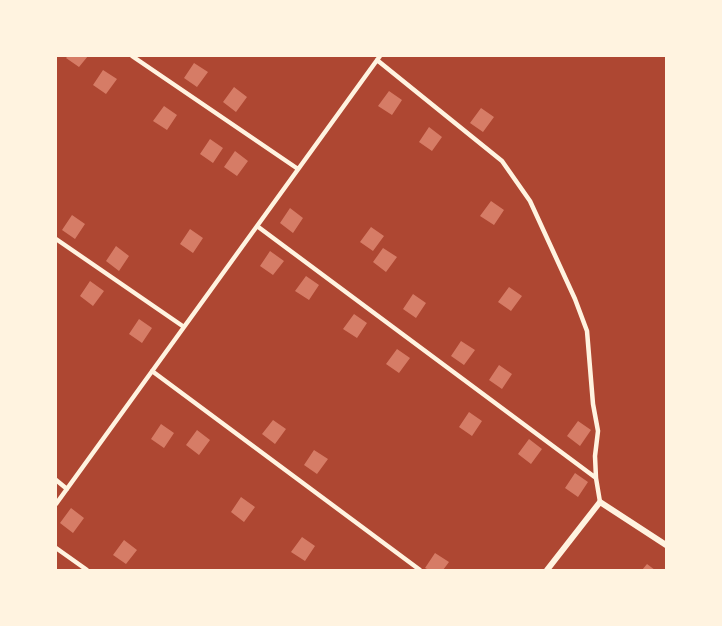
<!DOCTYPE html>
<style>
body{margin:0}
#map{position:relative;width:722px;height:626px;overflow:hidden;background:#c8553d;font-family:"DM Sans",sans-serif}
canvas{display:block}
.frame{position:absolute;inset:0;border:57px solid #fff3e0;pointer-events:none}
</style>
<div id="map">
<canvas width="722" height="626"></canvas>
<div class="frame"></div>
</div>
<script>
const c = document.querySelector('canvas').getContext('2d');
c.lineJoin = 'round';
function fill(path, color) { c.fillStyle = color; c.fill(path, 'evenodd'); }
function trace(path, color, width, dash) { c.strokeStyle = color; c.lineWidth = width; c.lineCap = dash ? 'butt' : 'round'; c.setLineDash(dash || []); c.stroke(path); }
fill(new Path2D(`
 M 56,56 L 666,56 L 666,570 L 56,570 Z`), '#ae4732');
fill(new Path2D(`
 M 68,56 L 88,56 L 79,67 L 66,58 Z
 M 194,63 L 208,72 L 197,87 L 184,78 Z
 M 103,70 L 117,79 L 106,94 L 93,85 Z
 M 234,87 L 247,97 L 236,112 L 223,102 Z
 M 389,91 L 402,100 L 392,115 L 378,106 Z
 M 164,106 L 177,115 L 167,130 L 153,121 Z
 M 481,108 L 494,117 L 483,132 L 470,123 Z
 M 429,127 L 442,137 L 432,151 L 419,142 Z
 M 210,139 L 223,148 L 213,163 L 200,154 Z
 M 235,151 L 248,161 L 237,176 L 224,167 Z
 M 491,201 L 504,210 L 494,225 L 480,216 Z
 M 290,208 L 303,218 L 293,233 L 280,223 Z
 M 72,215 L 85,224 L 75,239 L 62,230 Z
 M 371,227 L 384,236 L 373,251 L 360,242 Z
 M 190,229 L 203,238 L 193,253 L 180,244 Z
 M 116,246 L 129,256 L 119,271 L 106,261 Z
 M 383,248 L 397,257 L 386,272 L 373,262 Z
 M 270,251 L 284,261 L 273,275 L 260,266 Z
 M 306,276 L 319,285 L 309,300 L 295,291 Z
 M 90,281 L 104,291 L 93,306 L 80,296 Z
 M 509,287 L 522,296 L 511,311 L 498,302 Z
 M 413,294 L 426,303 L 416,318 L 403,309 Z
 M 354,314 L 367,323 L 357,338 L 343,329 Z
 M 139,319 L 152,328 L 142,343 L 129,334 Z
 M 461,341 L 475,350 L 464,365 L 451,356 Z
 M 397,349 L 410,358 L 399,373 L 386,364 Z
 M 499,365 L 512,374 L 502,389 L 489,380 Z
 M 469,412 L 482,421 L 472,436 L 459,427 Z
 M 273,420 L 286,429 L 275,444 L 262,434 Z
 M 578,421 L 591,430 L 580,446 L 567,436 Z
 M 161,424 L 174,433 L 164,448 L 151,439 Z
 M 197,430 L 210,440 L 199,455 L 186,445 Z
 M 529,439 L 542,449 L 531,464 L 518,454 Z
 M 314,450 L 328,459 L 317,474 L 304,465 Z
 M 575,473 L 588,482 L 578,497 L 565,488 Z
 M 241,497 L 255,507 L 244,522 L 231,512 Z
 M 71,508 L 84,518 L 73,533 L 60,523 Z
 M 302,537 L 315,546 L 305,561 L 291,552 Z
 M 124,540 L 137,550 L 126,564 L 113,555 Z
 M 435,553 L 449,562 L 443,570 L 429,570 L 425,568 Z
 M 647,564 L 655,570 L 642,570 Z`), '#d67c66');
trace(new Path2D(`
 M 132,56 L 298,169
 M 377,60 L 502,161 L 530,201 L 575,299 L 587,331 L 593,404 L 598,431 L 595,456 L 596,478
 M 257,226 L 596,478 L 600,502
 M 56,239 L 184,327
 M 152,371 L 420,570
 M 56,480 L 67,489
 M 56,504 L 380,56
 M 56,548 L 87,570`), '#fff3e0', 4.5);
trace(new Path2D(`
 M 547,570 L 600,502 L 666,545`), '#fff3e0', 6);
</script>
